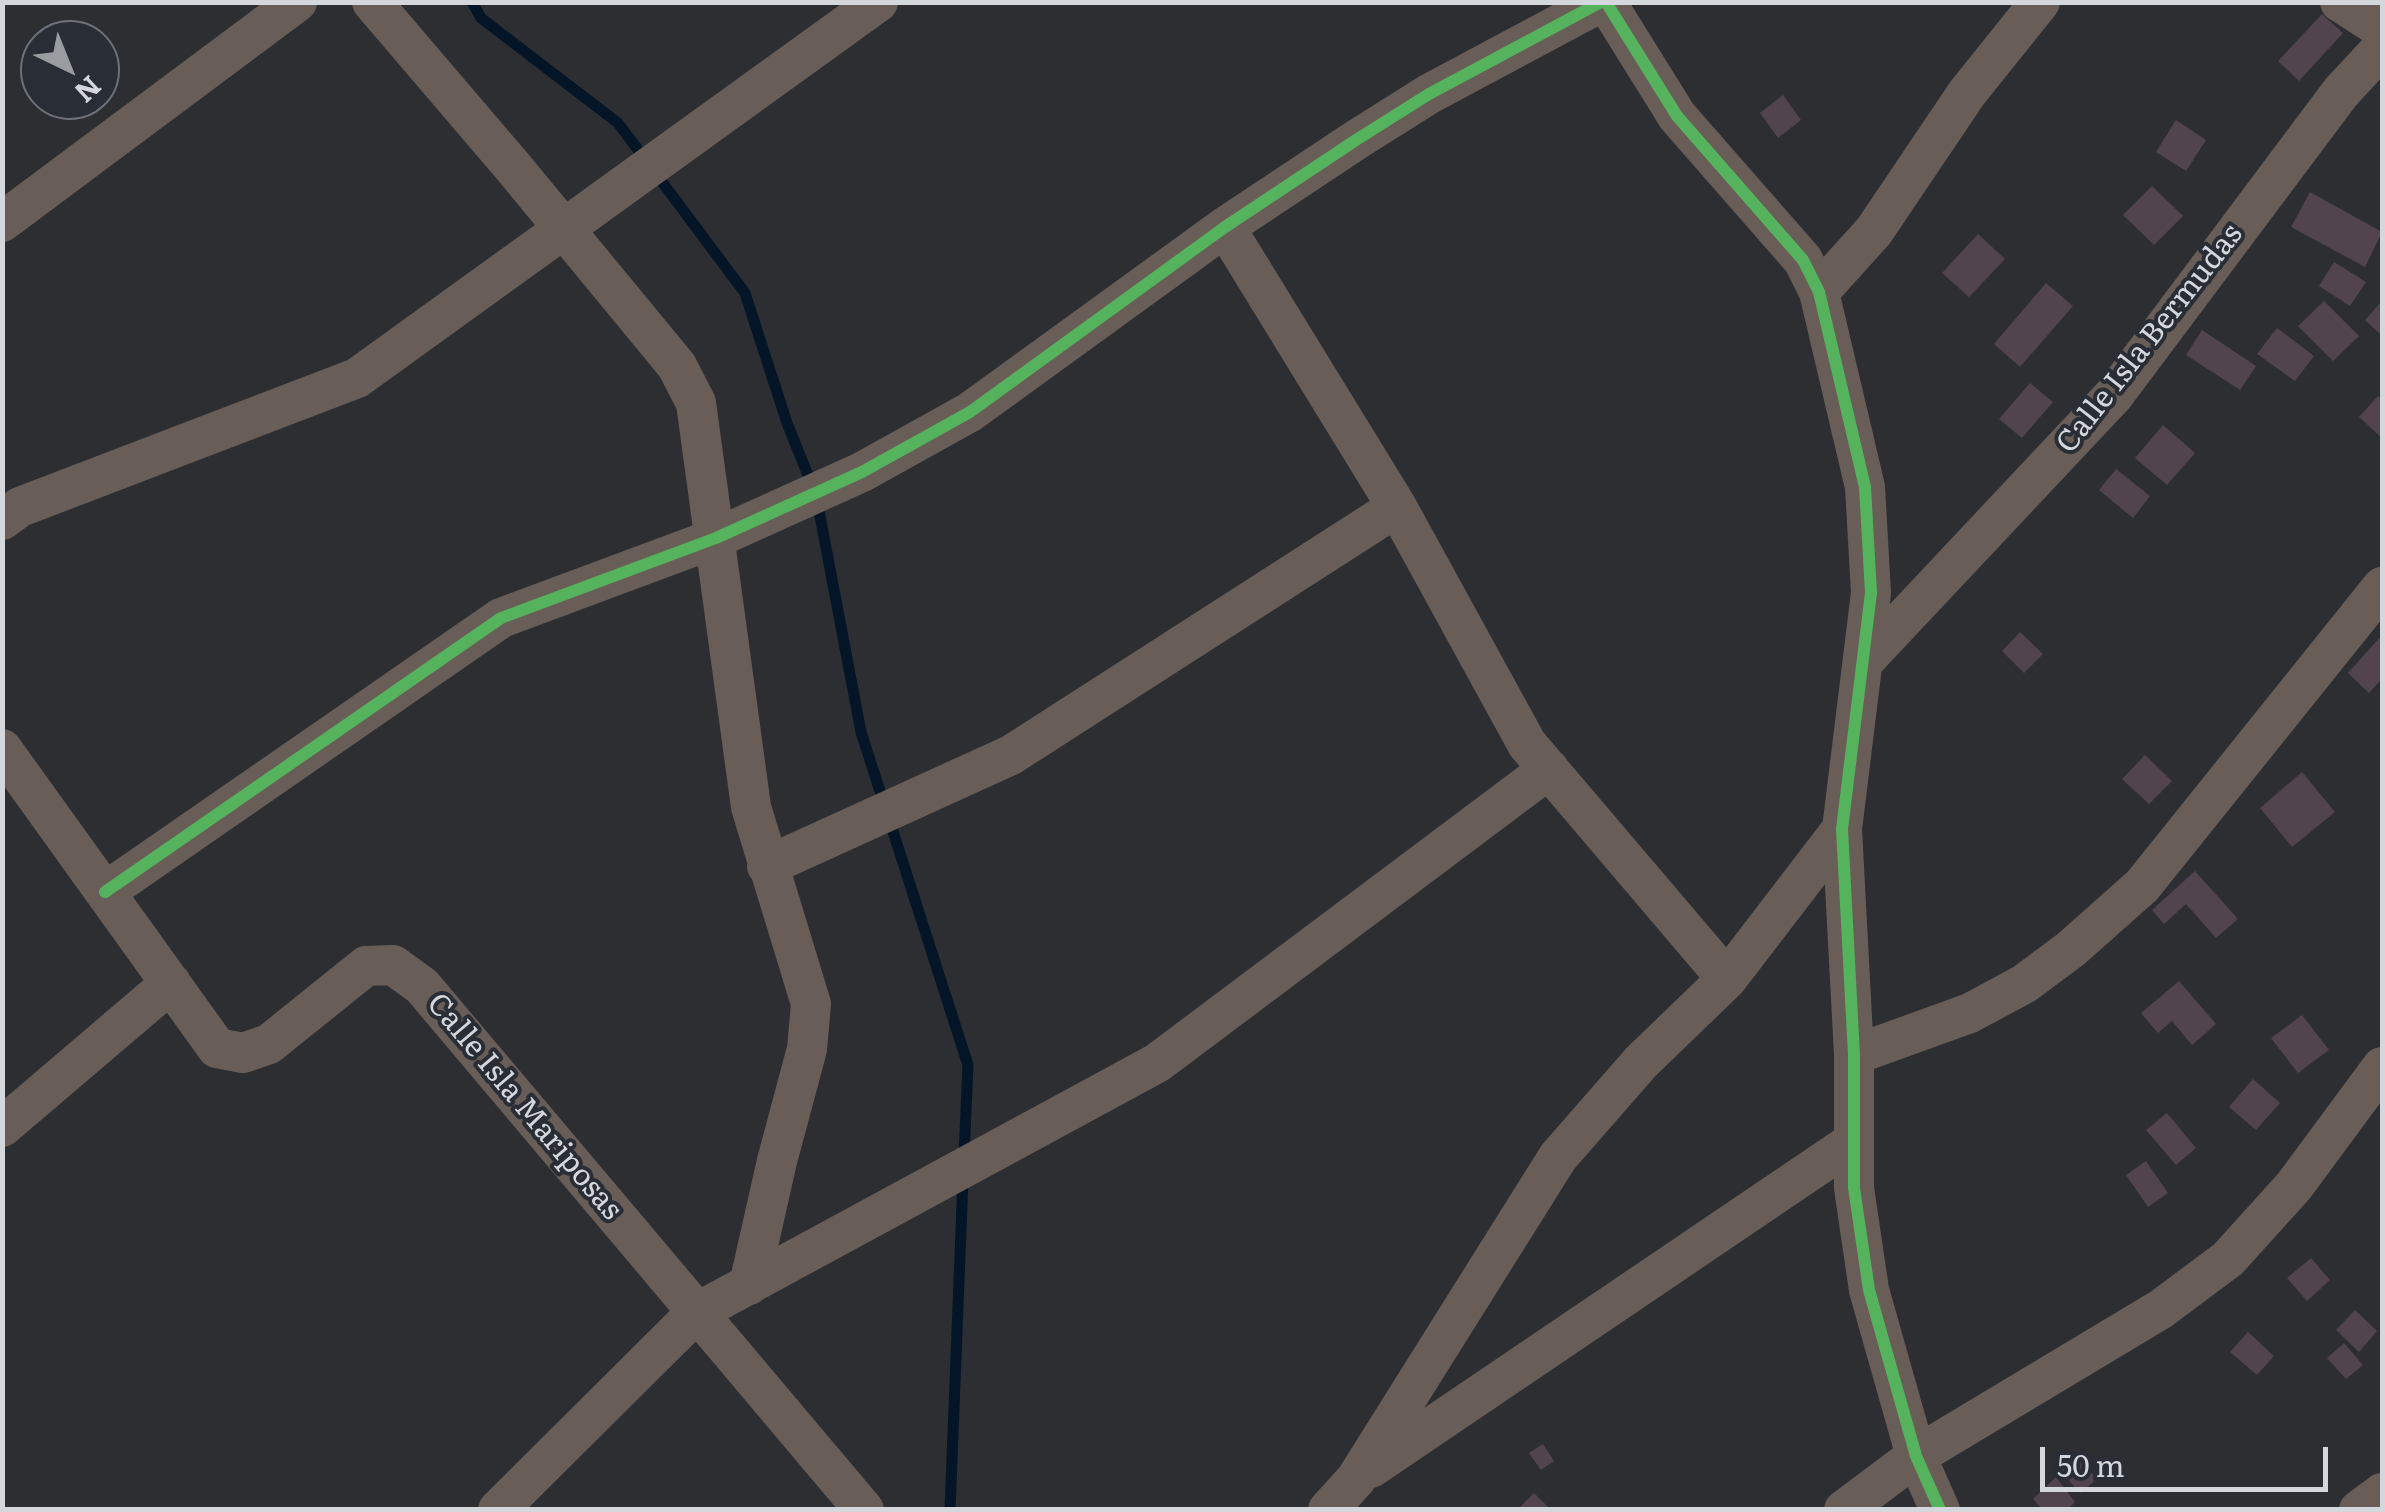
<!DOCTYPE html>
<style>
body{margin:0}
#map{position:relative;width:2385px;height:1512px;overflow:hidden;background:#2c2e32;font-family:Literata,serif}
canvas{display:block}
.frame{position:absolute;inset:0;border:5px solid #d4d7dc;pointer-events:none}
.north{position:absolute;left:20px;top:20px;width:100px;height:100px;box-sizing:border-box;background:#292d35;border:2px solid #6d7178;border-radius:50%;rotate:137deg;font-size:28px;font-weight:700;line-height:40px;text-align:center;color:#d4d7dc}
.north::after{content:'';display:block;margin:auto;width:35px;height:45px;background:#999ca0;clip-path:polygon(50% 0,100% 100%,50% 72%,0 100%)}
.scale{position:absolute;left:2040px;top:1447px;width:288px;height:45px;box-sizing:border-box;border:5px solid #d4d7dc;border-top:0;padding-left:12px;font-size:30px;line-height:35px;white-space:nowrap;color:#d4d7dc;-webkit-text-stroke:8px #292d35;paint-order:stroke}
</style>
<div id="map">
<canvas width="2385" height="1512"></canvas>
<div class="frame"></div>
<div class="north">N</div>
<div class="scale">50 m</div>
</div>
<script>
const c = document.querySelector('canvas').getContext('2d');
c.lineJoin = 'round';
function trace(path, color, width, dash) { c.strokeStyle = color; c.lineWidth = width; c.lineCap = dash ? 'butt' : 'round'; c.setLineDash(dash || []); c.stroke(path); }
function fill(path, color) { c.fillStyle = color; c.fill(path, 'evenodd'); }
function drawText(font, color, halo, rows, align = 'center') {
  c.font = font + ' Literata,serif'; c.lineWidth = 8; c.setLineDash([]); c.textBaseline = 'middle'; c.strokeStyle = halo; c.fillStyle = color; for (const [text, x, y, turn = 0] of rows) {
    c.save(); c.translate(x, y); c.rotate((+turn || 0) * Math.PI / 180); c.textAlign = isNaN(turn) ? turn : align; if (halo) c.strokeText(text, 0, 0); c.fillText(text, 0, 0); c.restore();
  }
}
trace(new Path2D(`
 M 472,2 L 481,18 L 618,123 L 745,293 L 787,423 L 816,495 L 861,732 L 968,1065 L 964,1156
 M 950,1510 L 963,1179`), '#041527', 11);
fill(new Path2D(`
 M 2322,14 L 2343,33 L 2299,81 L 2278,61 Z
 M 1783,95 L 1801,120 L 1778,138 L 1760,113 Z
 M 2176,120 L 2206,140 L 2186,171 L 2156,152 Z
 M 2152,186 L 2183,216 L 2154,245 L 2123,215 Z
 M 2310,192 L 2382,232 L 2365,267 L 2291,227 Z
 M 1978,234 L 2005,259 L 1969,297 L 1942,273 Z
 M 2334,262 L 2366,282 L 2350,306 L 2319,286 Z
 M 2046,283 L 2073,306 L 2020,367 L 1994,344 Z
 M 2324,301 L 2359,336 L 2333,361 L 2298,326 Z
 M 2382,301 L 2382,336 L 2365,320 Z
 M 2277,328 L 2314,356 L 2295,381 L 2257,354 Z
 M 2202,330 L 2256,366 L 2240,390 L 2186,355 Z
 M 2030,383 L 2053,402 L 2022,438 L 1999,419 Z
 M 2378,396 L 2382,400 L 2382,438 L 2359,417 Z
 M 2163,425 L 2195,453 L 2167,485 L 2135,458 Z
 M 2116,469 L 2150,496 L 2133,518 L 2099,490 Z
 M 2020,632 L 2043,654 L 2024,673 L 2002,651 Z
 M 2382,635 L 2382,679 L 2369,693 L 2348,673 Z
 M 2145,755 L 2172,781 L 2149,804 L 2122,779 Z
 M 2302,772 L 2335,812 L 2292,847 L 2260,808 Z
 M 2195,871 L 2238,919 L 2216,938 L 2186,904 L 2164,924 L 2152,910 Z
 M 2179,981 L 2216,1024 L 2192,1045 L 2172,1021 L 2158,1033 L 2141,1013 Z
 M 2302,1015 L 2329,1050 L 2298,1073 L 2271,1038 Z
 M 2253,1079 L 2280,1103 L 2256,1130 L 2229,1107 Z
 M 2167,1113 L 2196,1148 L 2176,1165 L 2146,1130 Z
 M 2146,1161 L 2168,1193 L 2148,1207 L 2126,1175 Z
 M 2311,1258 L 2330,1280 L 2307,1301 L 2287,1278 Z
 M 2355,1310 L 2377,1331 L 2359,1352 L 2336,1330 Z
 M 2248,1332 L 2274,1356 L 2257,1375 L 2230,1352 Z
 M 2344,1343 L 2363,1365 L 2346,1379 L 2327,1358 Z
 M 1543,1444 L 1554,1461 L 1541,1470 L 1529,1453 Z
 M 2075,1453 L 2097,1479 L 2080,1493 L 2057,1467 Z
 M 2056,1477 L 2075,1502 L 2067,1510 L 2043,1510 L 2033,1499 Z
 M 1534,1493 L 1551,1510 L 1517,1510 Z`), '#52444e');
trace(new Path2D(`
 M 372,2 L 513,167 L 677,366 L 696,403 L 751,807 L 811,1004 L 807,1049 L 777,1161 L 749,1285
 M 1606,2 L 1677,116 L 1803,260 L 1819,292 L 1865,487 L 1871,593 L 1842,829 L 1854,1055 L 1854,1188 L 1869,1290 L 1916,1456 L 1940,1510
 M 2340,2 L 2382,29
 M 2,222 L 297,2
 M 1225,227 L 1397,507 L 1527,744 L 1727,979
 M 1819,292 L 1874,231 L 1967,93 L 2040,2
 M 2,520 L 20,507 L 357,378 L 878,2
 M 1863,662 L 2114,395 L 2341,92 L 2382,48
 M 2,749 L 217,1048 L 243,1053 L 269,1044 L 366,966 L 393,965 L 422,986 L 864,1510
 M 767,866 L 1011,755 L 1397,507
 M 105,892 L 501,618 L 716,538 L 862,472 L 970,412 L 1225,227 L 1356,140 L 1429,94 L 1601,2
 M 1854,1055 L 1970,1013 L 2024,984 L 2071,949 L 2142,886 L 2382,587
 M 2,1127 L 171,983
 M 1371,1468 L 1854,1141
 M 498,1510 L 696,1313 L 1157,1063 L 1549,769
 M 1328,1510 L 1356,1479 L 1558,1157 L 1641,1062 L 1727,979 L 1842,829
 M 1844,1510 L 1916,1456 L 2161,1309 L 2228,1259 L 2294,1186 L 2382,1067
 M 2359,1510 L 2382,1493`), '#685e57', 40);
trace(new Path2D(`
 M 1606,2 L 1677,116 L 1803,260 L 1819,292 L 1865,487 L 1871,593 L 1842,829 L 1854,1055 L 1854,1188 L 1869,1290 L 1916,1456 L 1940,1510
 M 105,892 L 501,618 L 716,538 L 862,472 L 970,412 L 1225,227 L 1356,140 L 1429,94 L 1601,2`), '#56b35d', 12);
drawText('30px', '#d4d7dc', '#292d35', [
 ["Calle Isla Bermudas",2150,339,-52],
 ["Calle Isla Mariposas",524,1107,50]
]);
</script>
